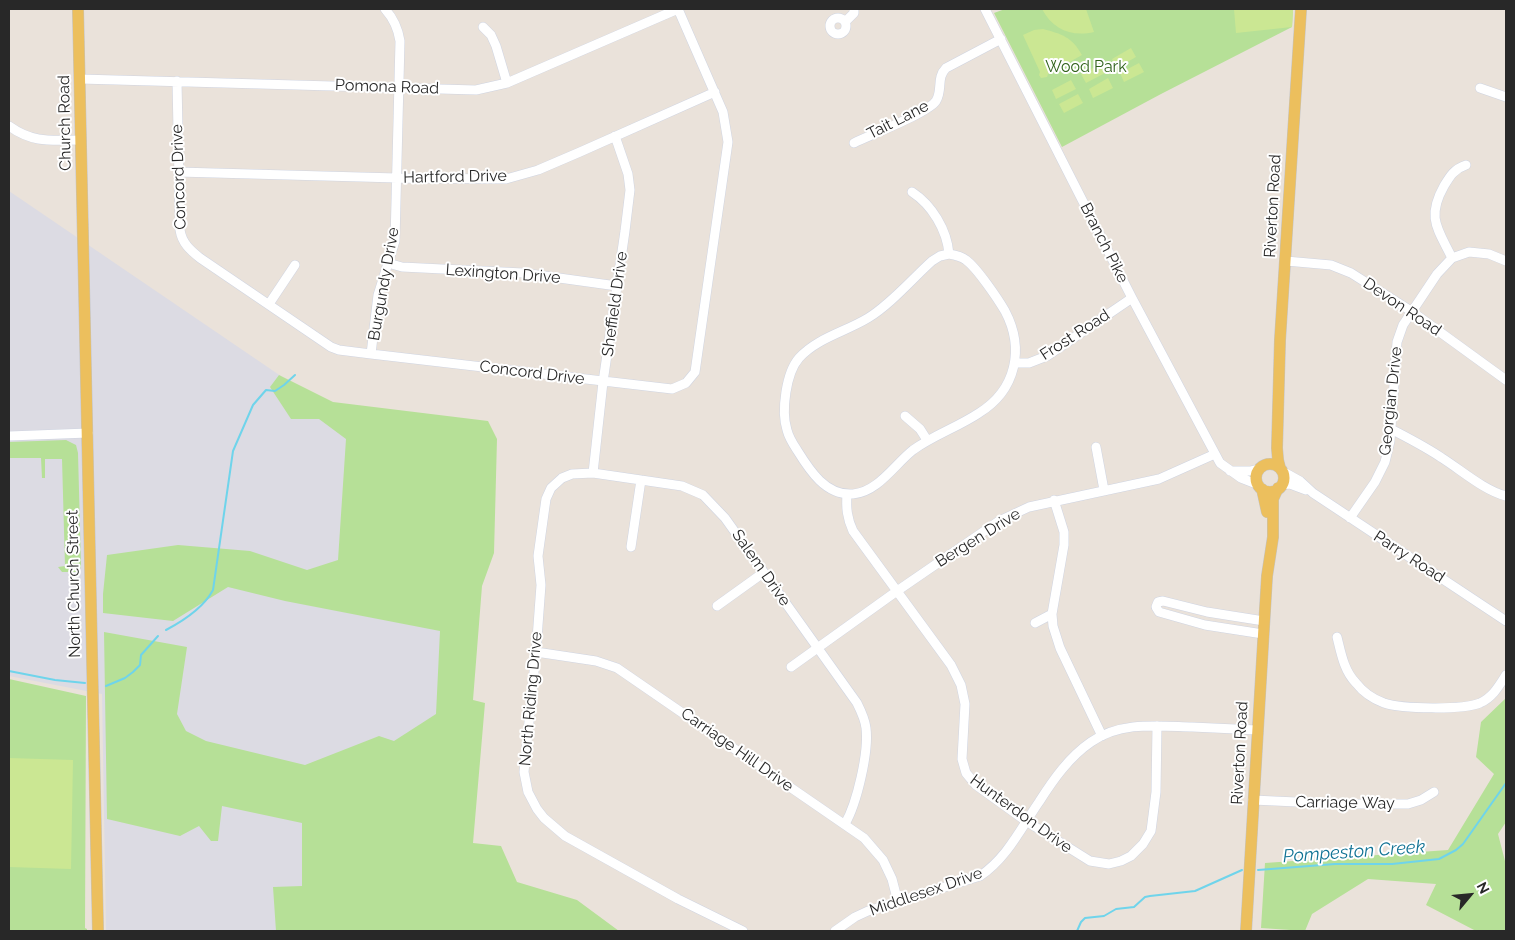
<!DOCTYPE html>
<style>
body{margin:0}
#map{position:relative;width:1515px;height:940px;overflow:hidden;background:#eae2da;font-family:Raleway,sans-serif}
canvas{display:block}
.frame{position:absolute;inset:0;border:10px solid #282828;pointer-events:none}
.north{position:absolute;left:1445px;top:870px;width:50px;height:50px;-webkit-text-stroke:4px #fff;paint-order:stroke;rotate:62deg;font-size:14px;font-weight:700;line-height:20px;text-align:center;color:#282828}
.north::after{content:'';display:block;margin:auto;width:18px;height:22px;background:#282828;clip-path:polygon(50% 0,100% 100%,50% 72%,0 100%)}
</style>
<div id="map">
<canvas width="1515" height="940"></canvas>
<div class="frame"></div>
<div class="north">N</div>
</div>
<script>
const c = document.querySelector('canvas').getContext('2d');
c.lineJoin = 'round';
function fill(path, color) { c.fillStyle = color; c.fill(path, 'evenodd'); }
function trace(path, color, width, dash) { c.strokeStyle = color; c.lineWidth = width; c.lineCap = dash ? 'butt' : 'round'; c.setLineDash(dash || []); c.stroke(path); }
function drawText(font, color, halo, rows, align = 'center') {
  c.font = font + ' Raleway,sans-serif'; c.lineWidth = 4; c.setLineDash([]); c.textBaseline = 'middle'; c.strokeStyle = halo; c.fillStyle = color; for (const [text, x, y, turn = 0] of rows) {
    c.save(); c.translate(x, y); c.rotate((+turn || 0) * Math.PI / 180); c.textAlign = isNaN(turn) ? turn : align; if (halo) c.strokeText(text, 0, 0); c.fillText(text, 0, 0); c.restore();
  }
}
fill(new Path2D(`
 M 9,191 L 485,515 L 464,804 L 494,931 L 106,931 L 102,694 L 9,676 Z`), '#dcdbe3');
fill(new Path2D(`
 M 1005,9 L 1293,9 L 1292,27 L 1161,94 L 1062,147 L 994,13 Z
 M 279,375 L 333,402 L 488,421 L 497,439 L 494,553 L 482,586 L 473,700 L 485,703 L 473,843 L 501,846 L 517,882 L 577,900 L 619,931 L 276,931 L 273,887 L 302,886 L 302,823 L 222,806 L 218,841 L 211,841 L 199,826 L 180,836 L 107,819 L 104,632 L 187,647 L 177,714 L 186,731 L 206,741 L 305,765 L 379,736 L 394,741 L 436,714 L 440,631 L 285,601 L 228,587 L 173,621 L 103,613 L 103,594 L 107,555 L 178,545 L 250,551 L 307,570 L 338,560 L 346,439 L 319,419 L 291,419 L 270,387 Z
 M 66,440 L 76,445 L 78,453 L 81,566 L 80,569 L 76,572 L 62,572 L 58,567 L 65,566 L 62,459 L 45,459 L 45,478 L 42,478 L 41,458 L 9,458 L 9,442 Z
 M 9,679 L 86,696 L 85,928 L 87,929 L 87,931 L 9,931 Z
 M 1506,698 L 1506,822 L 1498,834 L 1505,861 L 1506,931 L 1476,931 L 1426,905 L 1436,884 L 1368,879 L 1312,914 L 1305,931 L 1261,928 L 1265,863 L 1448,850 L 1494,774 L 1476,757 L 1481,722 Z`), '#b6e097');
fill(new Path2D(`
 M 1042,9 L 1086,9 L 1094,32 C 1072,37 1053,30 1042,9 Z
 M 1234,9 L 1293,9 L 1292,27 L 1236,33 Z
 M 1043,29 C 1062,34 1072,37 1082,55 L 1048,74 L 1047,77 L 1041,78 L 1039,75 L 1040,72 L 1023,35 L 1034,30 Z
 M 1131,48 L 1136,57 L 1117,68 L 1112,59 Z
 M 1139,63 L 1144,72 L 1124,82 L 1120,73 Z
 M 1101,64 L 1105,73 L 1086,83 L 1081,74 Z
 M 1108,78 L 1113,88 L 1093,98 L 1089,89 Z
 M 1071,80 L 1076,89 L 1056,99 L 1052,90 Z
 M 1078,94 L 1083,103 L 1064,113 L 1059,104 Z
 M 9,758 L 73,760 L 71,869 L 9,867 Z`), '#cbe793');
trace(new Path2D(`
 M 166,630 C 183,621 204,607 213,590 L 233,451 L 253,405 L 266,390 L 275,391 L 284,385 L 295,375
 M 9,671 L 55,680 L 85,683
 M 106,686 L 125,678 L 133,672 L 140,665 L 141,655 L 158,636
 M 1258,870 L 1335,864 L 1392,864 L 1439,859 L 1456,850 L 1463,844 L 1506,783
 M 1077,931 L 1081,922 L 1085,918 L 1104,916 L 1116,909 L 1134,907 L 1145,897 L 1150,896 L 1195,891 L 1242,870`), '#6fd4eb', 2);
const minor = new Path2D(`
 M 985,9 L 1132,298 L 1220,463 L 1241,478 L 1259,485
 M830 26a8 8 0 1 1 16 0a8 8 0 1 1-16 0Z
 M 845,22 L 854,13 L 854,9
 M 483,27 L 491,35 L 496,46 L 507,83
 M 80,79 L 476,90 L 507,83 L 678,9
 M 177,81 L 180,230 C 182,243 190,250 200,258 L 331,347 L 339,350 L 371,354 L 672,389 L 686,383 L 695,372 L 728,142 L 723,112 L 678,9
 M 1480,88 L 1506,97
 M 9,126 C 34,144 53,140 81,140
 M 854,143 C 870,135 928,113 936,101 C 943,90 936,78 946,68 L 1001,39
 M 178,172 L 397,178 L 506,179 L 538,170 L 580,152 L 715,92
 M 912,192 C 932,205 947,230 949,254
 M 949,254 C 955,255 961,256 966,260 C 977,268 998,299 1005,311 C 1025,349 1016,390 979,413 C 958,427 934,435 913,450 C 895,464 878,492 853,494 C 826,496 810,471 797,450 C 793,444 789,438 787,430 C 781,411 786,373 799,358 C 817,338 845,332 868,318 C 890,305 913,278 932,261 L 940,256 Z
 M 1452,258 C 1438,229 1426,218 1444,186 C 1450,176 1454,169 1466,165
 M 1286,261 L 1331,265 L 1351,273 L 1411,311 L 1506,380
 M 388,263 L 402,267 L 523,273 L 617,286
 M 269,304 L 295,265
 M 371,354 L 378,295 L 395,241 L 400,41 C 398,28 394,19 385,9
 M 1015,363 L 1029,363 L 1047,356 L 1132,298
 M 905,416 L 920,429 L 927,440
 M 1391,429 C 1408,438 1426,447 1442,458 C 1461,470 1485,491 1506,496
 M 9,436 L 88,433
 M 1096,447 L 1104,490
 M 1230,471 L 1251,471 L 1260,469
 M 1282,471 L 1300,481 L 1313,493 L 1506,621
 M 593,473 L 603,382 L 625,231 L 630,190 L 628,174 L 615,136
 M 1281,485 L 1290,484 L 1306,490
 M 847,494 C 846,508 847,518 853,531 L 951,665 L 961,685 L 965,704 L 962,759 L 966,773 L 976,785 L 1026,821 L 1090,861 L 1109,864 L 1121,861 L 1131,856 L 1143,844 L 1151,831 L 1156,792 L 1157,726
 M 1054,500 L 1064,532 L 1064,545 L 1052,614 L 1053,626 L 1060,648 L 1102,736
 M 1350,518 L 1375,482 L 1385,462 L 1390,441 L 1397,342 L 1403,325 L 1437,274 L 1452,258 L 1469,252 L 1489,254 L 1506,261
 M 631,547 L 641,480
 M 717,606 L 763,573
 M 1035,623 L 1052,614
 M 1263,634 L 1205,625 L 1159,612 L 1156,607 L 1158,602 L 1163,601 L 1207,612 L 1264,621
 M 1337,637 C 1341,653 1344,671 1356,683 C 1363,692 1373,699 1384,703 C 1402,709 1463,710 1480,703 C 1493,697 1499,686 1506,675
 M 536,652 L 596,661 L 617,668 L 864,838 L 883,860 L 892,879 L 898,902
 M 791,667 L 897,591 L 999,521 L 1029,507 L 1159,479 L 1215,454
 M 1253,800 L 1340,804 L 1408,804 L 1421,800 L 1434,792
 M 743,931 L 678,899 L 565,836 L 544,818 L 537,809 L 528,792 L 524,772 L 536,652 L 541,585 L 538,556 L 546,499 L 551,488 L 562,478 L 572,474 L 593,473 L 682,486 L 703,495 L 725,518 L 857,703 C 861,711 865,719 866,728 C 869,752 857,803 845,824
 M 835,931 L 855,917 L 868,911 L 980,876 C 1007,858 1021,828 1039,802 C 1053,780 1069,757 1091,742 C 1121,721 1158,726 1192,727 C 1213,728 1235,729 1257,730`);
const major = new Path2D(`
 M 78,9 L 98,931
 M1256 478a14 14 0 1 1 28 0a14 14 0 1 1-28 0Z
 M 1280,468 L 1278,460 L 1277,448 L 1280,340 L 1301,9
 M 1262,489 L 1267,512
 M 1246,931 L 1267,576 L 1273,537 L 1273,499 L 1278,488`);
trace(minor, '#cfd4e1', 10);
trace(major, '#c3c3c3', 12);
trace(minor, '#fff', 9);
trace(major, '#ecbf5d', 11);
drawText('16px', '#30621b', '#fff', [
 ["Wood Park",1086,67]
]);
drawText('16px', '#282828', '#fff', [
 ["Pomona Road",387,87,2],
 ["Tait Lane",898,120,-27],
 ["Church Road",65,123,-91],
 ["Concord Drive",179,177,-92],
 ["Hartford Drive",455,177,-1],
 ["Riverton Road",1273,206,-87],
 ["Branch Pike",1104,243,63],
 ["Lexington Drive",503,274,4],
 ["Burgundy Drive",384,284,-80],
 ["Sheffield Drive",615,304,-82],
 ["Devon Road",1402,307,34],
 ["Frost Road",1075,335,-33],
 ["Concord Drive",532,373,7],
 ["Georgian Drive",1391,401,-84],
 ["Bergen Drive",978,538,-32],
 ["Parry Road",1409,557,33],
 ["Salem Drive",761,568,55],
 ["North Church Street",74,584,-91],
 ["North Riding Drive",531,699,-85],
 ["Carriage Hill Drive",737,750,35],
 ["Riverton Road",1240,753,-87],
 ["Carriage Way",1345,803,1],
 ["Hunterdon Drive",1021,814,36],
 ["Middlesex Drive",926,892,-19]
]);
drawText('italic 18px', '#107294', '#fff', [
 ["Pompeston Creek",1354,852,-4]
]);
</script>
